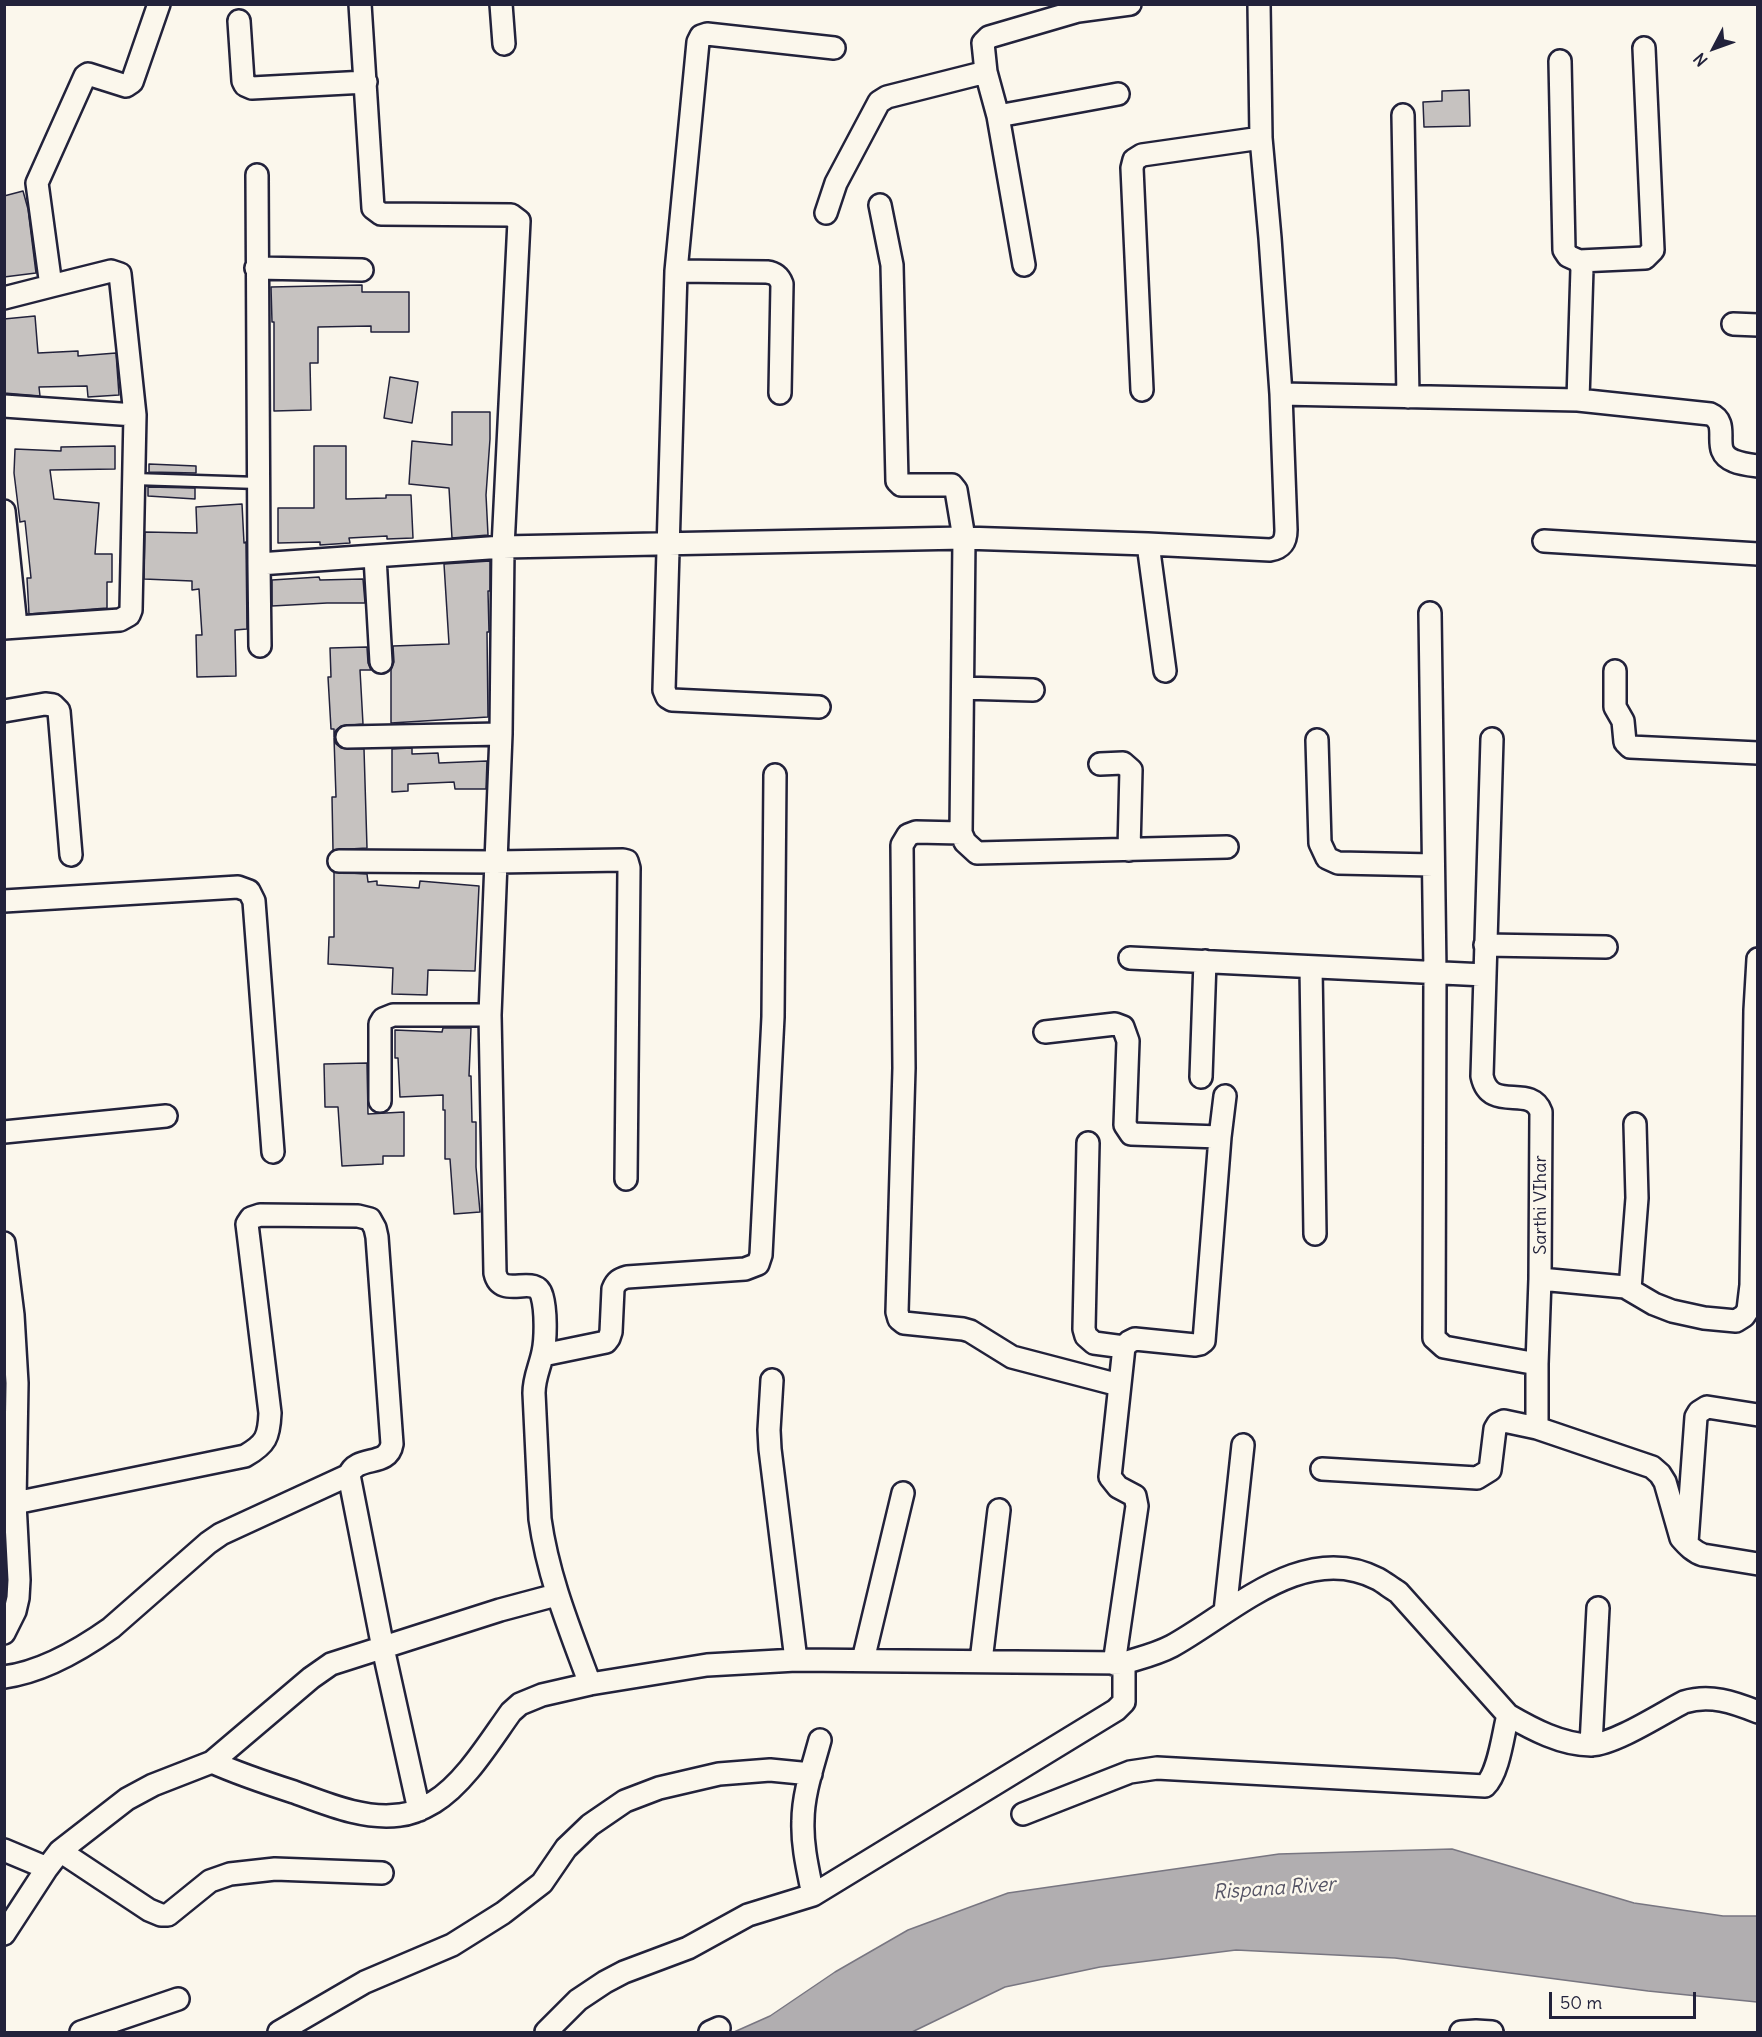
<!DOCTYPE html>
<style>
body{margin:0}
#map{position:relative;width:1762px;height:2037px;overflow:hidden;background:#fbf7ec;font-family:Delius,sans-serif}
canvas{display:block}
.frame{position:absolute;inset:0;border:6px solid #22223b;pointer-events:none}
.north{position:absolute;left:1684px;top:18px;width:60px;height:60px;-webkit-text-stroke:4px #fbf7ec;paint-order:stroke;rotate:229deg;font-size:16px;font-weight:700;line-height:24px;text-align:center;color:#22223b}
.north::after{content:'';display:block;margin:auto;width:21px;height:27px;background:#22223b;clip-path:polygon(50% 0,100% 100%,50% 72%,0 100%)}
.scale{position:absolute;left:1549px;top:1992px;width:147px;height:27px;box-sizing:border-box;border:3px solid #22223b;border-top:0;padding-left:8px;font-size:18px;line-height:21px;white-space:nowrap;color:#22223b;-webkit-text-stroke:4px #fbf7ec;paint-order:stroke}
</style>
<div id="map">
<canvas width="1762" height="2037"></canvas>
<div class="frame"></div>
<div class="north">N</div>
<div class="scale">50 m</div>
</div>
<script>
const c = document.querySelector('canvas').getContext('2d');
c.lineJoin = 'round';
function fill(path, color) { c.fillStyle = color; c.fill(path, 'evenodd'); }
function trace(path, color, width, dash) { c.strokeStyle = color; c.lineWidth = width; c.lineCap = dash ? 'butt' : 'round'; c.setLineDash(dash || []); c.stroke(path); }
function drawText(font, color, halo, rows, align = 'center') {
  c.font = font + ' Delius,sans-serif'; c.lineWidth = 5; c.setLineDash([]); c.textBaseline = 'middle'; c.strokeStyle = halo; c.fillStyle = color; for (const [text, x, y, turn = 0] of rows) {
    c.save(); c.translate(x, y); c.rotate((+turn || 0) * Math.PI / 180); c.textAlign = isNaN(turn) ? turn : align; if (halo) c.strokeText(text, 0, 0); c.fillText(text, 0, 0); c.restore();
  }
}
const water = new Path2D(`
 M 1452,1849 L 1634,1903 L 1723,1916 L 1757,1916 L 1757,2002 L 1648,1991 L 1395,1958 L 1236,1950 L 1100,1967 L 1005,1987 L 912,2032 L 734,2032 L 770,2016 L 835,1972 L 908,1930 L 1008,1893 L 1279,1854 Z`);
fill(water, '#b1aeb0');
trace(water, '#787681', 1.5);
const building = new Path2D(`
 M 1469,90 L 1470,126 L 1424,127 L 1423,102 L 1442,101 L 1442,91 Z
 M 23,191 L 28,209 L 36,273 L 4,277 L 4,196 Z
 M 362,285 L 362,292 L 409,292 L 409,332 L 371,332 L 371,326 L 318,327 L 318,363 L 310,363 L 311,410 L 274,411 L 274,322 L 272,322 L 271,287 Z
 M 35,316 L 38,353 L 78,351 L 78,356 L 116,353 L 119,395 L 88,397 L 87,386 L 39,387 L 40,396 L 4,393 L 4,319 Z
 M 390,377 L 418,382 L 412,423 L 384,418 Z
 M 452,412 L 490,412 L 490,439 L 486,495 L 488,535 L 452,538 L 449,488 L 409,484 L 412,441 L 452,445 Z
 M 115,446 L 115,469 L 50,470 L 54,499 L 99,503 L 95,554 L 112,554 L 112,582 L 107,582 L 107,608 L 29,614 L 27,578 L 31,578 L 25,521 L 20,522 L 14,473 L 15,449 L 61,451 L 61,447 Z
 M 314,446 L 346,446 L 346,499 L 386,498 L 386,495 L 411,495 L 413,538 L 387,539 L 387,536 L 349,538 L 350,543 L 320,545 L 320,542 L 278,543 L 278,508 L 314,508 Z
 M 149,464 L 196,466 L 196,473 L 149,472 Z
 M 148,487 L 195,488 L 195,499 L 148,496 Z
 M 242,504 L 244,543 L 246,542 L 247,629 L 235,630 L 236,676 L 197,677 L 196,635 L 202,635 L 199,589 L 192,590 L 192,581 L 144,579 L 145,532 L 197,533 L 196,507 Z
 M 490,561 L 490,591 L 488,591 L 489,632 L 487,632 L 488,717 L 391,723 L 391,670 L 394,662 L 393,646 L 449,644 L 444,564 Z
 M 319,577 L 320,580 L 363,579 L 365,603 L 327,603 L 272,606 L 272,580 Z
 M 367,647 L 368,663 L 371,670 L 360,670 L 363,724 L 341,726 L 336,730 L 334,737 L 334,729 L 331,729 L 328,677 L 331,677 L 330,648 Z
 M 334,738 L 336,744 L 341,748 L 364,749 L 367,848 L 333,850 L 332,797 L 336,797 Z
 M 412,748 L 412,754 L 438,753 L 439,763 L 487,761 L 486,789 L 455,789 L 454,782 L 408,784 L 408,791 L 392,792 L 392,749 Z
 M 334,872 L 367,874 L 368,882 L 377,881 L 377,885 L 419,888 L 420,881 L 479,886 L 475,971 L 428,970 L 427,995 L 392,994 L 393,968 L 328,964 L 329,937 L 334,937 Z
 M 443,1028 L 471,1028 L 469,1076 L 471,1076 L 472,1122 L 476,1122 L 476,1167 L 480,1212 L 454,1214 L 450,1159 L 445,1159 L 445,1110 L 443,1110 L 443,1095 L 400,1097 L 398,1058 L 395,1058 L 395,1030 L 442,1032 Z
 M 367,1063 L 368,1114 L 404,1112 L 404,1156 L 383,1156 L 383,1164 L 342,1166 L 338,1107 L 325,1107 L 324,1064 Z`);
fill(building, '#c6c2c0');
trace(building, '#22223b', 1.5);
const service = new Path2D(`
 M 134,479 L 258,483`);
const minor = new Path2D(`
 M 360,4 L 373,208 L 381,214 L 511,215 L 519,221 L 503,547 L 501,734 L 490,1015 L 495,1273 C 501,1301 536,1272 542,1296 C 546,1310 546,1338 543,1352 C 540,1367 534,1377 534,1393 L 540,1519 C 548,1577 570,1630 590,1684
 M 501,4 L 504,44
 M 1078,11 L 1130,4
 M 239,21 L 243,81 L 245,85 L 252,88 L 366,82
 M 1560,61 L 1564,250 L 1568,256 L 1579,261 L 1582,268 L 1578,400
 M 1403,115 L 1408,397
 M 998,116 L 1118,94
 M 257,175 L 259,564 L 503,547 L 964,538 L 1148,544 L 1270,550 C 1282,548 1286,541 1286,530 L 1281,394 L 1270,238 L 1261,138 L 1259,4
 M 880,205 L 892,265 L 897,481 L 901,485 L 952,485 L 956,490 L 964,538 L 961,833 L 965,842 L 977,853 L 1227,847
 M 826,213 L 836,183 L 879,102 L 887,97 L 986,72
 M 1579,261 L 1645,258 L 1653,250 L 1644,48
 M 1024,265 L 998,116 L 986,72 L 983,43 L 989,37 L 1078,11 L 1083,4
 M 256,268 L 362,270
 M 676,271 L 767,272 C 775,273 779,276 782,284 L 780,393
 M 51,286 L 111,271 L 120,274 L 135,415
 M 4,298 L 51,286 L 37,183 L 85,76 L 88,74 L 126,86 L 132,82 L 159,4
 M 1733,324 L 1758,325
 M 1142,390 L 1132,168 L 1134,160 L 1142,155 L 1261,138
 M 1281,394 L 1578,400 L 1710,414 C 1733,424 1708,451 1734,461 C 1741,464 1750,465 1758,466
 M 4,406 L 135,415 L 131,610 L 129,615 L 120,620 L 4,628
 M 4,511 L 16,626
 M 1544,541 L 1758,554
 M 1148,544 L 1165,671
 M 375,557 L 381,662
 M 259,564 L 260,646
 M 1430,613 L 1435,972 L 1434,1338 L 1444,1347 L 1537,1364
 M 1615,671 L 1615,707 L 1623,721 L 1625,742 L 1630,747 L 1758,753
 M 963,688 L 1033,690
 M 819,707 L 672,700 L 667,697 L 664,690 L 676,271 L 698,42 L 701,36 L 707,34 L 834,48
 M 4,711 L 45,704 L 53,705 L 59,711 L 71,855
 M 347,737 L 501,734
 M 1492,739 L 1482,1076 C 1490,1114 1531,1083 1541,1112 L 1540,1279 L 1537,1364 L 1537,1428 L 1652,1467 L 1660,1474 L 1665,1482 L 1681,1538 C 1688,1546 1694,1552 1703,1555 L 1758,1564
 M 1317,740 L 1320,843 L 1327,858 L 1338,863 L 1433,865
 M 1100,764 L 1123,763 L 1131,770 L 1129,850
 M 961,833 L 916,832 L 908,835 L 902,845 L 904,1068 L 897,1312 L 899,1319 L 904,1323 L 963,1329 L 970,1331 L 1012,1357 L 1119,1385
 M 339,861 L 496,862 L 623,860 L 627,861 L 629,868 L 626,1179
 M 4,901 L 238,887 L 249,891 L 254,901 L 273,1152
 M 1485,945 L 1606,947
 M 1130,958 L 1485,975
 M 1311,967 L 1315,1234
 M 1045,1032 L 1115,1024 L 1123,1027 L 1128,1041 L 1125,1125 L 1131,1134 L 1220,1137 L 1225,1096
 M 1201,1077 L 1205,961
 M 380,1101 L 380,1024 L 383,1019 L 393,1015 L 490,1015
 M 4,1132 L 166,1116
 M 1088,1143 L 1084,1329 L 1086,1336 L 1094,1343 L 1124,1347
 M 4,1243 L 13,1315 L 17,1383 L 15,1503 L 19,1580 L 18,1598 L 15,1611 L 4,1633
 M 1540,1279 L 1625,1287 L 1654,1304 L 1672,1311 L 1704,1318 L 1736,1321 L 1744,1316 L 1748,1310 L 1751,1285 L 1755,1010 L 1758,959
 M 1630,1289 L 1637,1198 L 1635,1124
 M 543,1355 L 606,1342 L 609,1338 L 611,1332 L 613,1289 C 616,1281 620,1279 627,1277 L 745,1269 L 758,1264 L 761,1255 L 773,1017 L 775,775
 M 772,1380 L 769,1430 L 770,1449 L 796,1660
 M 1322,1469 L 1477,1478 L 1490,1470 L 1495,1429 L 1498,1424 L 1504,1421 L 1537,1428
 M 15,1503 L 245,1456 C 266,1444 269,1437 270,1413 L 247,1224 L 251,1218 L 260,1215 L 358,1216 L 370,1219 L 375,1228 L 377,1237 L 392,1444 C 388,1468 357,1454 349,1475 L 383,1648 L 419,1810
 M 1687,1542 L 1696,1417 L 1699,1412 L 1707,1407 L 1758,1415
 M 1225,1612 L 1243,1445
 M 863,1660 L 903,1493
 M 981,1661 L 999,1510
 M 1114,1664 L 1137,1506 L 1135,1496 L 1118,1487 L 1110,1477 L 1124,1347 L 1129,1342 L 1135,1339 L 1195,1345 L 1200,1344 L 1204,1341 L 1220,1137
 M 4,1677 C 43,1672 80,1650 111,1628 L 208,1543 L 221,1534 L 349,1475
 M 1591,1745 L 1598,1608
 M 212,1762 L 311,1678 L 331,1664 L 500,1610 L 556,1595
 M 1023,1814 L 1130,1772 L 1157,1768 L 1485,1786 C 1499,1773 1503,1734 1508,1715
 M 4,1850 L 47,1868
 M 60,1851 L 149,1910 L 161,1915 L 168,1915 L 210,1881 L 230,1874 L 275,1869 L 382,1873
 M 813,1895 C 808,1870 802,1846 803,1821 C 803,1794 813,1766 820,1740
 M 4,1934 L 47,1868 L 60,1851 L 127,1799 L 153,1785 L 212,1762 C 239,1774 266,1783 294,1792 C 327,1804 364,1820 400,1815 C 411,1814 424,1808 434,1802 C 465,1783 490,1741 511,1712 L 520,1704 L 542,1695 L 590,1684 L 707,1665 L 796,1660 L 1124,1663 C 1140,1658 1157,1654 1172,1646 C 1232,1613 1304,1540 1378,1579 C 1385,1583 1391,1588 1398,1592 L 1508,1715 C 1532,1729 1562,1745 1591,1745 C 1615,1744 1661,1714 1684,1702 C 1710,1694 1733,1702 1758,1712
 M 81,2032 L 178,1999
 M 279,2032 L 365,1982 L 452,1945 L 503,1913 L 542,1883 L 566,1848 L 590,1825 L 625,1801 L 659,1788 L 719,1774 L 770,1770 L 811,1774
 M 546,2032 L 578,2000 L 605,1982 L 624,1972 L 688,1948 L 748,1915 L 813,1895 L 1116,1710 L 1124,1702 L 1124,1663
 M 710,2032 L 719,2028
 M 1461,2032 L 1476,2031 L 1492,2032`);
trace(service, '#22223b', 15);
trace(minor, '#22223b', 26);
trace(service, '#fbf7ec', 10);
trace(minor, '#fbf7ec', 21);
drawText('18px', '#22223b', '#fbf7ec', [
 ["Sarthi VIhar",1541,1205,-90]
]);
drawText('italic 20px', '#545364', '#fbf7ec', [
 ["Rispana River",1274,1889,-4]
]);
</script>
